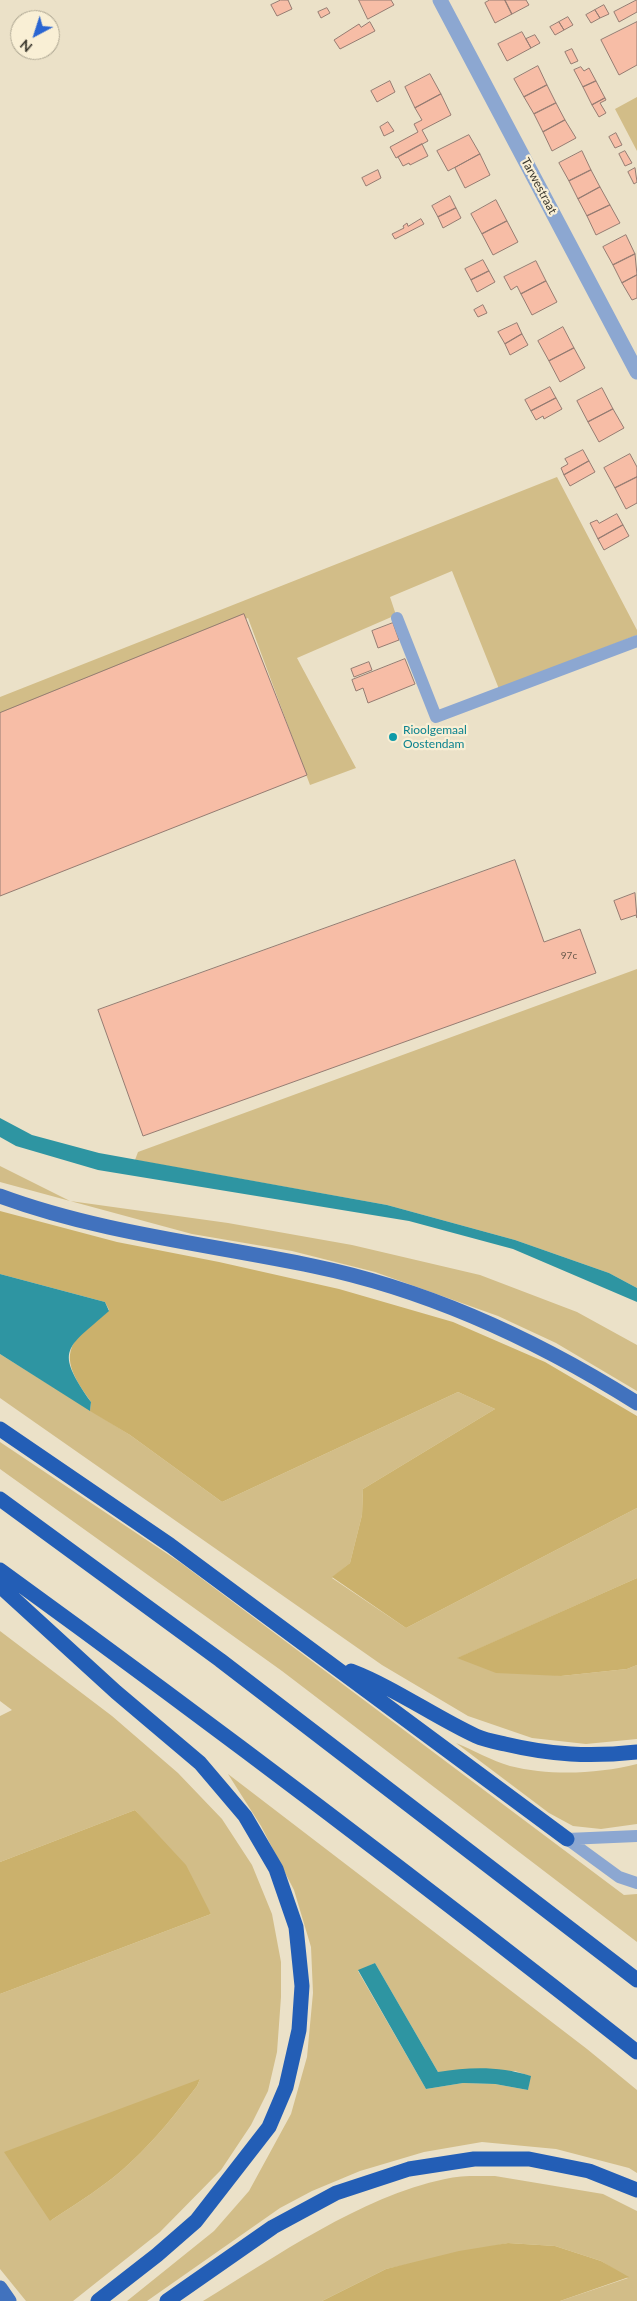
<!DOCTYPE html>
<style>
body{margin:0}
#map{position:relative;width:637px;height:2301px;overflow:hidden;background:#ebe1c8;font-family:Lato,sans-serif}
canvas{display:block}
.north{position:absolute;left:10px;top:10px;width:50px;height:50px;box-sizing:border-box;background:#f9efd5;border:1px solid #aca591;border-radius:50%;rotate:220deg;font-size:14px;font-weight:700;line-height:20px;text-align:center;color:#39362c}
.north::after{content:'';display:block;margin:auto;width:18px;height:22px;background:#2a65d2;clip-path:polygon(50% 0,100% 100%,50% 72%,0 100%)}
</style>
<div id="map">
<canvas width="637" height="2301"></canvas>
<div class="north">N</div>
</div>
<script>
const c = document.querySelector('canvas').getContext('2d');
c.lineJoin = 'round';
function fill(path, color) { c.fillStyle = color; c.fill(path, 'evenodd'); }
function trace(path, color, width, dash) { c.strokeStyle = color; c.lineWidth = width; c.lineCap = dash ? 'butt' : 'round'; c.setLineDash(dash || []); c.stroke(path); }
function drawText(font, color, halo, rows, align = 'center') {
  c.font = font + ' Lato,sans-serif'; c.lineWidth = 4.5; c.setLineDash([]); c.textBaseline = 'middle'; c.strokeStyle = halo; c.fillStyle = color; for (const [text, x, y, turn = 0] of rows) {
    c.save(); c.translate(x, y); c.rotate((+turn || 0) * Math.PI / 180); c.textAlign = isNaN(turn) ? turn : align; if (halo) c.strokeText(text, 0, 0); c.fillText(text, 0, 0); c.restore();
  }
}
fill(new Path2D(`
 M 637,97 L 637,151 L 615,109 Z
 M 557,477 L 637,630 L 637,635 L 499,689 L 452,571 L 390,597 L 396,615 L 297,658 L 356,768 L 310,785 L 248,618 L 61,688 L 0,812 L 0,697 Z
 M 637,969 L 637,1288 L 609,1273 L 515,1240 L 387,1205 L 135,1160 L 138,1152 Z
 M 0,1166 L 70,1201 L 228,1223 L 352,1245 L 480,1275 L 577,1312 L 637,1345 L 637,1391 L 556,1343 L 498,1316 L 375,1272 L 292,1251 L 192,1234 L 0,1182 Z
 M 0,1354 L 130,1435 L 222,1502 L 458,1392 L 495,1409 L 363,1489 L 362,1515 L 350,1563 L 332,1578 L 406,1628 L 637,1508 L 637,1578 L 458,1658 L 561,1676 L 627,1669 L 637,1665 L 637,1739 L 586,1744 L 532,1738 L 468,1716 L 382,1665 L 0,1398 Z
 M 0,1442 L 181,1563 L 624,1895 L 637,1894 L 637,1942 L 282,1671 L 0,1469 Z
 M 0,1631 L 112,1716 L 178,1773 L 222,1819 L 252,1865 L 272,1914 L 281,1962 L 281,1997 L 277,2052 L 268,2091 L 251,2125 L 221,2170 L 160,2232 L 73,2301 L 26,2301 L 0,2269 L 0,1994 L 211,1914 L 153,1831 L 135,1810 L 0,1862 L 0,1716 L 12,1710 L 0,1701 ZM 200,2079 L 197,2086 C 177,2112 156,2139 131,2162 C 107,2185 77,2203 50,2221 Z
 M 456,1743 C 473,1750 492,1761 510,1766 C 550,1776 597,1774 637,1764 L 637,1824 L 601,1829 L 573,1826 L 549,1813 Z
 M 228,1774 L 587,2049 L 637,2090 L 637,2173 L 629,2168 L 556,2149 L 482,2142 L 424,2152 L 360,2171 L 312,2191 L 280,2208 L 147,2301 L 127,2301 L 214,2231 L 249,2191 L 291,2114 L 307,2057 L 313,1993 L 311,1947 L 294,1890 L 261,1826 ZM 375,1963 L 438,2072 L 515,2071 L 530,2076 L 528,2090 L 495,2084 L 463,2083 L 426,2089 L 358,1971 Z
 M 495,2176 L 603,2194 L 637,2211 L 637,2301 L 560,2301 L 628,2278 L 601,2261 L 555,2246 L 508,2243 L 386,2269 L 322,2301 L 203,2301 C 277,2256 360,2197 445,2179 C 460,2175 479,2176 495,2176 Z`), '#d2bd88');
fill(new Path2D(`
 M 0,1211 L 117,1242 L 219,1262 L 339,1289 L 453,1322 L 545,1362 L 637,1416 L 637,1508 L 406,1628 L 332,1577 L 350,1563 L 362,1515 L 363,1489 L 495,1409 L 458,1392 L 222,1502 L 130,1435 L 90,1411 L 91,1402 C 76,1380 57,1356 82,1333 C 90,1325 101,1319 109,1310 L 105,1302 L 0,1274 Z
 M 637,1578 L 637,1665 L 627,1669 L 561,1676 L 496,1673 L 457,1658 Z
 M 135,1810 L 186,1865 L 211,1914 L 0,1994 L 0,1862 Z
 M 200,2079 L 197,2086 C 177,2112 156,2139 131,2162 C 107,2185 77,2203 50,2221 L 4,2152 Z
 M 508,2243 L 555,2246 L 601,2261 L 629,2277 L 560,2301 L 322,2301 L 386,2269 L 459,2251 Z`), '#cbb16c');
fill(new Path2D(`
 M 0,1118 L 32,1135 L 99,1153 L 387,1205 L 515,1240 L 609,1273 L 637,1288 L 637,1302 L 513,1249 L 409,1221 L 98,1170 L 16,1146 L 0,1137 Z
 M 0,1274 L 105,1302 L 109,1311 C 66,1349 54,1349 91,1402 L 90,1411 L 0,1354 Z
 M 375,1963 L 438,2072 C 470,2067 499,2066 531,2076 L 528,2090 L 495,2084 L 463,2083 L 426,2089 L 358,1970 Z`), '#2e95a2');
const building = new Path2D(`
 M 281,0 L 288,0 L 292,9 L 277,16 L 271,5 Z
 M 359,0 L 391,0 L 394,5 L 368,19 Z
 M 490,0 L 505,0 L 512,14 L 495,23 L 485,3 Z
 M 505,0 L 526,0 L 529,5 L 512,14 Z
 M 637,0 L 637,12 L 619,22 L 614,12 Z
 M 604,5 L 609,14 L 600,18 L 595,10 Z
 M 327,8 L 330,13 L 321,18 L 318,12 Z
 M 595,10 L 600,18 L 591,23 L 586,15 Z
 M 568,17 L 573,25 L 564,30 L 559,22 Z
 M 370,22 L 375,31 L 340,49 L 334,40 L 359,24 L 361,27 Z
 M 559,22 L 564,30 L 555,35 L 550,27 Z
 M 637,22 L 637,65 L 619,75 L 601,40 Z
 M 522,32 L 531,48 L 507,61 L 498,44 Z
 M 535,35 L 540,43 L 531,48 L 526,39 Z
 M 572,49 L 578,61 L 571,64 L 565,52 Z
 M 538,66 L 547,85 L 524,97 L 514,79 Z
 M 581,67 L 584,71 L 589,68 L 596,81 L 583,87 L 574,70 Z
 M 430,74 L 441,94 L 415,108 L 405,87 Z
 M 390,81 L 395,92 L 377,102 L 371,91 Z
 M 596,81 L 605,98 L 592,105 L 583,87 Z
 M 547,85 L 556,103 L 534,114 L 524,97 Z
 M 441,94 L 451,115 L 422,130 L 428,141 L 396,158 L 390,147 L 418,132 L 414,124 L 422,120 L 415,108 Z
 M 605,98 L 606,100 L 600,103 L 606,113 L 599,117 L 592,105 Z
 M 556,103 L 565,120 L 543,132 L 534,114 Z
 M 565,120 L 576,138 L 552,151 L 543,132 Z
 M 388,122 L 394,131 L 384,136 L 380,127 Z
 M 616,133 L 622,145 L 615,148 L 609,137 Z
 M 469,135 L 480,154 L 448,171 L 437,151 Z
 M 422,144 L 428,156 L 410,165 L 409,163 L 403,166 L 398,157 Z
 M 582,151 L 591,170 L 569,181 L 559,163 Z
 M 625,151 L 632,163 L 625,166 L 619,154 Z
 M 480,154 L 490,175 L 465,188 L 455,168 Z
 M 635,168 L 637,182 L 634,184 L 628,172 Z
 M 378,170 L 381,178 L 366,186 L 362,178 Z
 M 591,170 L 600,187 L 578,199 L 569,181 Z
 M 600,187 L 610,205 L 587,216 L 578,199 Z
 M 450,196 L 456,208 L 438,217 L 432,206 Z
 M 496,200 L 507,221 L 482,234 L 471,214 Z
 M 610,205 L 620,223 L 596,235 L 587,216 Z
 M 456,208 L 461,218 L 443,228 L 438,217 Z
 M 421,219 L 424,224 L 395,239 L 392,234 L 404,228 L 403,226 L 407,223 L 408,226 Z
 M 507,221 L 518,242 L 493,255 L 482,234 Z
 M 626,235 L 635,254 L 613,265 L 603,247 Z
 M 635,254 L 637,275 L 622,283 L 613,265 Z
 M 483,260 L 489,271 L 471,280 L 465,269 Z
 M 536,261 L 546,281 L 521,294 L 517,286 L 511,290 L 504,277 Z
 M 489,271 L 495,282 L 477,292 L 471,280 Z
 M 637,275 L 637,298 L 632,300 L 622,283 Z
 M 546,281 L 557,302 L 532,315 L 521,294 Z
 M 483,305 L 487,313 L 478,317 L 474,310 Z
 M 517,323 L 522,334 L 505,344 L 498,332 Z
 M 563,327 L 574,348 L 549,361 L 538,341 Z
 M 522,334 L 528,345 L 510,355 L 505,344 Z
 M 574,348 L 585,368 L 560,382 L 549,361 Z
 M 550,387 L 556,398 L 531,411 L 525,400 Z
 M 602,388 L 613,409 L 588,422 L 577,401 Z
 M 556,398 L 562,409 L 544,419 L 543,416 L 536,420 L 531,411 Z
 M 613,409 L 624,428 L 599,442 L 588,422 Z
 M 583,450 L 589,461 L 564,475 L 561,468 L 568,464 L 565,459 Z
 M 630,454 L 637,467 L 637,477 L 615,488 L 604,468 Z
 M 589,461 L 595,472 L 570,486 L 564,475 Z
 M 637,477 L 637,503 L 626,509 L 615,488 Z
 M 617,514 L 623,525 L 598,539 L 590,523 L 597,520 L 599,523 Z
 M 623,525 L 629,536 L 604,550 L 598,539 Z
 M 244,614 L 307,775 L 0,896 L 0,713 Z
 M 393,623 L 399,640 L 378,648 L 372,631 Z
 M 405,659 L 415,684 L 368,703 L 363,688 L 356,691 L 352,680 Z
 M 369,662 L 372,670 L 354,677 L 351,669 Z
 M 515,860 L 544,942 L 580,929 L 596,973 L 143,1136 L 98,1010 Z
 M 635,893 L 637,918 L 636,915 L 621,920 L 614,901 Z`);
fill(building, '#f7bda6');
trace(building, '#957c72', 1);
trace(new Path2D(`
 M 397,618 L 436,717 L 637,641
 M 567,1839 L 619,1877 L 637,1883
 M 567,1839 L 637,1836`), '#8ca7d1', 12);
trace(new Path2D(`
 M 440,0 L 637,372`), '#8ca7d1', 15);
trace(new Path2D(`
 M 0,1196 C 100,1233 208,1244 313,1266 C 430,1290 537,1340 637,1403
 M 0,2288 L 9,2301`), '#4172be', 15);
trace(new Path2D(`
 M 0,1429 L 170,1545 L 567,1839
 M 0,1499 L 220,1660 L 637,1980
 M 0,1570 C 215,1726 428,1887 637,2052
 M 0,1586 L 116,1692 L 200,1763 L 245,1816 L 276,1869 L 296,1927 L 302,1986 L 299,2030 L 286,2087 L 269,2127 L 196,2221 L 157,2255 L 98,2301
 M 351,1671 C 395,1688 433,1716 476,1736 C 485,1740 496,1742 505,1744 C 551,1755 590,1757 637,1752
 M 167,2301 L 273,2227 L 336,2193 L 409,2169 L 474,2159 L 529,2159 L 589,2171 L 637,2190`), '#235eb6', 15);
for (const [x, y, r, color] of [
 [393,737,5,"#0f9aa8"]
]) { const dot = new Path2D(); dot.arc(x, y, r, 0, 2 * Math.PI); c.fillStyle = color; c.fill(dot); trace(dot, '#f9efd5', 2); }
drawText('10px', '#68584a', null, [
 ["97c",569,956]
]);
drawText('12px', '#39362c', '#f9efd5', [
 ["Tarwestraat",539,186,62]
]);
drawText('12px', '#0d838f', '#f9efd5', [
 ["Rioolgemaal",403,730],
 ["Oostendam",403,744]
], 'left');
</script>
